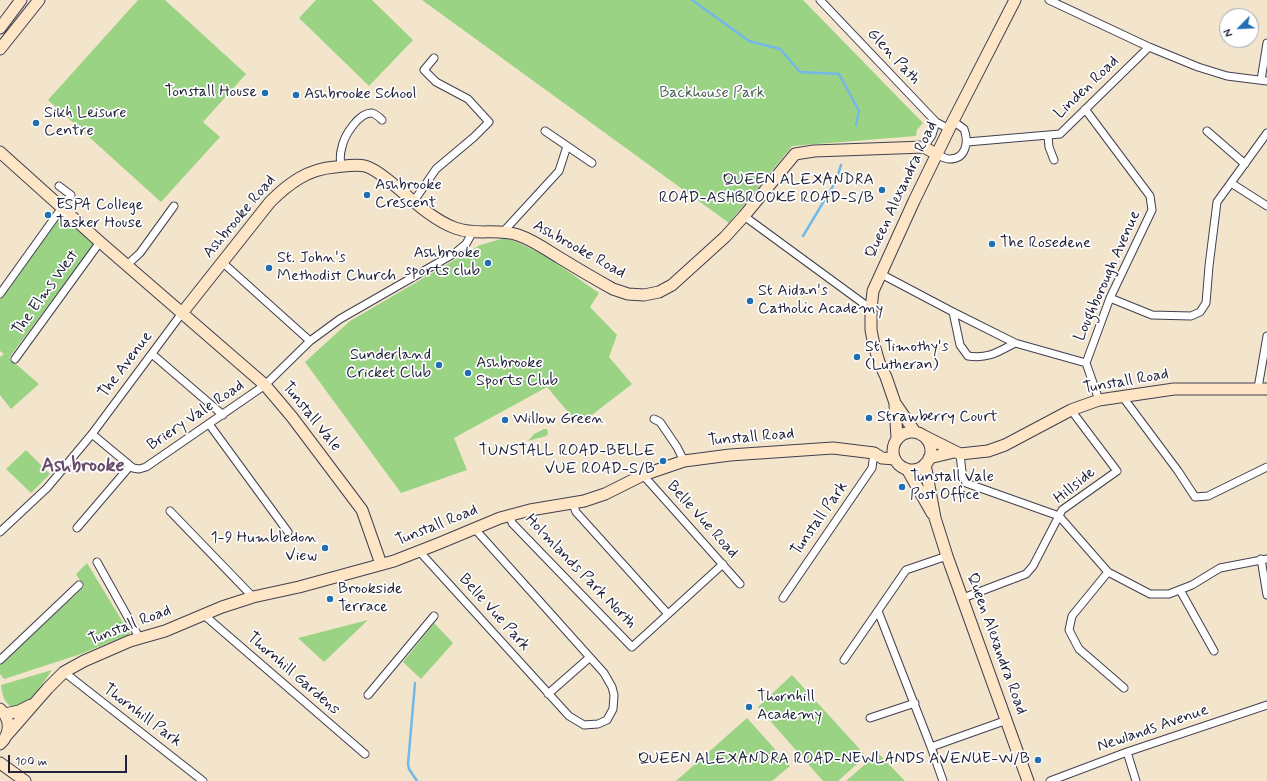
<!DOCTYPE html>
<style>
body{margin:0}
#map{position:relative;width:1267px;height:781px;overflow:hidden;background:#f2e5cb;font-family:Mynerve,sans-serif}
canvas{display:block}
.north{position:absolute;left:1219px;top:8px;width:40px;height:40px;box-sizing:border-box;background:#fff;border:1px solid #a7a7b1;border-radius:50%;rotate:246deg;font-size:11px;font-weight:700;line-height:16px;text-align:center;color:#22223b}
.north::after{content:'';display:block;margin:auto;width:14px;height:18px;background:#1f6fb2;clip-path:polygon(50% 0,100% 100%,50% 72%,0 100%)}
.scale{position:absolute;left:8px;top:755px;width:119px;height:18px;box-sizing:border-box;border:2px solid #22223b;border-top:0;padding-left:5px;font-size:12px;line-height:14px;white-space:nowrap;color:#22223b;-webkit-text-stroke:3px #fff;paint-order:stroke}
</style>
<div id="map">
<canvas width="1267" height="781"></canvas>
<div class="north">N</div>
<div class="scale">100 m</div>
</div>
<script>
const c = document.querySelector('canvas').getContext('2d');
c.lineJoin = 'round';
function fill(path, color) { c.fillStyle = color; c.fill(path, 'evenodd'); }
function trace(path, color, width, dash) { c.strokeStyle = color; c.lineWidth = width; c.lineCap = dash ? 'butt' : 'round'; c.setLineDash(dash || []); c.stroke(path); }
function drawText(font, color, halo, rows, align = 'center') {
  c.font = font + ' Mynerve,sans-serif'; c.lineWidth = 3.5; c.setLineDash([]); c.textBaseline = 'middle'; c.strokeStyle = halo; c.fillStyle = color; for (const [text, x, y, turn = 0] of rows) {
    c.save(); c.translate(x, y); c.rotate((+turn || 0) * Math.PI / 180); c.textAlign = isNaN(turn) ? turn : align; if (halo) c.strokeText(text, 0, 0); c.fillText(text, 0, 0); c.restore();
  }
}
fill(new Path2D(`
 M 138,0 L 165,0 L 246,74 L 203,122 L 220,137 L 161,202 L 48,100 Z
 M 316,0 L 372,0 L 413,40 L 369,86 L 299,18 Z
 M 422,0 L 803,0 L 923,123 L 917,130 L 916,136 L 792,146 L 729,223 Z
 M 62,215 L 94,244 L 9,358 L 39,384 L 11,409 L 0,395 L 0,357 L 4,354 L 0,351 L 0,299 Z
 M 505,238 C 539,248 571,274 599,293 L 590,307 L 617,335 L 609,357 L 632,384 L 579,425 L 547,387 L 454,438 L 467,470 L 401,493 L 305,362 L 350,321 L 480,245 Z
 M 544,429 L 547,429 L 548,434 L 546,436 L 528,441 L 534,434 Z
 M 26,450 L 50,474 L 31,493 L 6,469 Z
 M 87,563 L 130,634 L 81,654 L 4,679 L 0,674 L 0,664 L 84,587 L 76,574 Z
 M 368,620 L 324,662 L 298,638 Z
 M 434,623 L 453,643 L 421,679 L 403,662 Z
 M 52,670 C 45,680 21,720 7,703 C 3,699 2,691 1,685 Z
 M 792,675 L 866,756 L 838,781 L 823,781 L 758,707 Z
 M 747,718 L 790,766 L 772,781 L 676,781 Z
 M 878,753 L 905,781 L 846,781 Z`), '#9bd385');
trace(new Path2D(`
 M 692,0 L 749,41 L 780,49 L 800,72 L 839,74 L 859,111 L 856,125
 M 803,236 L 836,181 L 841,165
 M 415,683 L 408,764 L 409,769 L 417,781`), '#73b8e9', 2.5);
const street = new Path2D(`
 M 820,0 L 936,122 L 949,129
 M 1049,0 L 1149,47 L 1198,67 L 1227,76 L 1267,81
 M 1261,80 L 1267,43
 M 1085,109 L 1150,196 L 1152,210 L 1110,298 L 1086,363 L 1099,400
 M 545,131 L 592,163
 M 1207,131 L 1245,164
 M 1048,136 L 1049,147 L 1054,160
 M 967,142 L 1060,134 L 1149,47
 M 924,147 L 932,135 L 936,122
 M 936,154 C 940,156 944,158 948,159 C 966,160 969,142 964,129 L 953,121
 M 341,166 C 340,160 340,153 342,147 C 344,136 359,112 372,113 C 376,114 379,117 382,120
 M 1231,183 L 1267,206
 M 414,201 L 436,169 L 474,137 L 489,122 L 468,99 L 436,82 L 424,70 L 434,58
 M 744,216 L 871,309
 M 503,232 L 559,171 L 567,146
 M 222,262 L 310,341
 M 127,265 L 140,253 L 174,206
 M 881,274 L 953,312 L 1015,343 L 1086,363
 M 0,294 L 71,195 L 59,186
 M 1110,298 L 1152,315 L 1191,316 L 1200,312 L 1206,303 L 1209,266 L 1217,202 L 1267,133
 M 953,312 L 960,345 L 968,356 C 988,359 998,352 1015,343
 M 152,354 L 223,415
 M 15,359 L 100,242
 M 1258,388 L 1267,336
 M 1122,396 L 1178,471 L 1195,497 L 1208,496 L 1267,467
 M 654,419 L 660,422 L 677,447 L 684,461
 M 209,424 L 288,532
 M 92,434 L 133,468 L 139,469 L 146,467 L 265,385 L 310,341 L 340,319 L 455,253 L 466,244 L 472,233
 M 960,454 L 962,472 L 966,483 L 1059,516 L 1108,572 L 1150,594 L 1169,594 L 1192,585 L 1220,568 L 1267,559
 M 643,475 L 740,584
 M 573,504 L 576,512 L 668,614
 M 170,511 L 253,597
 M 510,515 L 512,523 L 632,647 L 723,564
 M 77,528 L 130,466
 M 0,532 L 47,488 L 92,434 L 182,313
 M 419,551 L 569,716 L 584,725 L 598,724 L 607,720 L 613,709 L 614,695 L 612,687 L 604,673 L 474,528
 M 1261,559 L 1267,595
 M 97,562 L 140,639
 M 1108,572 L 1072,616 L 1069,630 L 1079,649 L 1124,688
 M 1180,590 L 1214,651
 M 783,598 L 872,468 L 874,453
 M 963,598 L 1026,574 L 1033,566 L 1062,510 L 1117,471 L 1071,410
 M 878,611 L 931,747 L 943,781
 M 204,615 L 365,754
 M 0,660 L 79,585
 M 844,660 L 906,570 L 947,556
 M 64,672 L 203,781
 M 548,694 L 589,658
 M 368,695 L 434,616
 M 870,718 L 915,703
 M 931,747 L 1007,720
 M 1127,752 L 1136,781
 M 1050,781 L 1127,752 L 1267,705`);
const secondary = new Path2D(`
 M 0,28 L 21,0
 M 0,49 L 39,0
 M 0,152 L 100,242 L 265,385 L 292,417 L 362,510 L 381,564
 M 182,313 L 270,202 C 289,183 308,169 335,167 C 345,166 356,164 365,166 C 376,169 385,178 393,184 C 411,199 433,220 455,228 C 476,236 497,228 518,235 C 533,240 547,250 560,258 C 578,269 595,279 613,289 L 628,294 L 644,295 L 659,292 L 672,285 L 725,237 L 744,216 L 795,154 L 814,151 L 924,147 L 936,154
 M 895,405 L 897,438
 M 915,432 L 895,403 L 886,377 L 879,362 L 874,345 L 871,330 L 871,309 L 873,291 L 914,201 L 953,121 L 1015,0
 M893 451a19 19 0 1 1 38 0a19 19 0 1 1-38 0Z
 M 920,434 L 960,454 L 988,451 L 1005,445 L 1071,410 L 1099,400 L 1174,389 L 1267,389
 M 929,458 L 954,452
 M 925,464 L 935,518 L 947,556 L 1028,781
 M 907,469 L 932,513
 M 0,709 C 11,719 11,734 0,744
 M 5,714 L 19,711 L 31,705
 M 7,735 L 48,688 L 64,672 L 84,661 L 130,641 L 165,631 L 222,607 L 253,597 L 299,587 L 394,561 L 440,543 L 500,518 L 530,510 L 584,501 L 605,494 L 643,475 L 684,461 L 730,455 L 833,448 L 874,453 L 882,458 L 895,459
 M 0,763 L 25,781`);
trace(street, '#413f51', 9);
trace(secondary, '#413f51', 13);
trace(street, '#fff', 7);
trace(secondary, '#fde5c5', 11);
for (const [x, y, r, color] of [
 [265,93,4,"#1f6fb2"],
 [296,95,4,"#1f6fb2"],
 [36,123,4,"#1f6fb2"],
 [882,190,4,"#1f6fb2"],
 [367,195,4,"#1f6fb2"],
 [48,215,4,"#1f6fb2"],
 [992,244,4,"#1f6fb2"],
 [488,263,4,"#1f6fb2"],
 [269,268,4,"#1f6fb2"],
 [750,301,4,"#1f6fb2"],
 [857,357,4,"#1f6fb2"],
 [439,365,4,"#1f6fb2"],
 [468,373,4,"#1f6fb2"],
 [869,418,4,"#1f6fb2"],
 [505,420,4,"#1f6fb2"],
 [663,461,4,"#1f6fb2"],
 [902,487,4,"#1f6fb2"],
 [325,548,4,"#1f6fb2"],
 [330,599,4,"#1f6fb2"],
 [749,707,4,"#1f6fb2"],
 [1038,760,4,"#1f6fb2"]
]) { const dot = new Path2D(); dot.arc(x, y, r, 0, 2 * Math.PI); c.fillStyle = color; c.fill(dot); trace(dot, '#fff', 1.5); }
drawText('16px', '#22223b', '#fff', [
 ["Glen Path",893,57,47],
 ["Linden Road",1087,88,-44],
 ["Queen Alexandra Road",902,190,-65],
 ["Ashbrooke Road",240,217,-50],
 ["Ashbrooke Road",579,250,29],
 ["Loughborough Avenue",1108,276,-66],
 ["The Elms West",46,293,-54],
 ["The Avenue",126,365,-53],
 ["Tunstall Road",1126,382,-10],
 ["Briery Vale Road",196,416,-34],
 ["Tunstall Vale",311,417,51],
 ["Tunstall Road",751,438,-5],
 ["Hillside",1075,486,-39],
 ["Tunstall Park",820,519,-55],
 ["Belle Vue Road",702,520,48],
 ["Tunstall Road",437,526,-22],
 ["Holmlands Park North",580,572,46],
 ["Belle Vue Park",494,613,48],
 ["Tunstall Road",130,626,-21],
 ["Queen Alexandra Road",996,644,70],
 ["Thornhill Gardens",293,674,41],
 ["Thornhill Park",142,716,37],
 ["Newlands Avenue",1153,729,-19]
]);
drawText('16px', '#22223b', '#fff', [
 ["Tonstall House",257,93,"right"],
 ["Ashbrooke School",304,95],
 ["Sikh Leisure",44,114],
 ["Centre",44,132],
 ["QUEEN ALEXANDRA",874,181,"right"],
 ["ROAD-ASHBROOKE ROAD-S/B",874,199,"right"],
 ["Ashbrooke",375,186],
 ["Crescent",375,204],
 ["ESPA College",56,206],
 ["Tasker House",56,224],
 ["The Rosedene",1000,244],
 ["Ashbrooke",480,254,"right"],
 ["sports club",480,272,"right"],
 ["St. John's",277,259],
 ["Methodist Church",277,277],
 ["St Aidan's",758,292],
 ["Catholic Academy",758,310],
 ["St Timothy's",865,348],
 ["(Lutheran)",865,366],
 ["Sunderland",431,356,"right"],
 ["Cricket Club",431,374,"right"],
 ["Ashbrooke",476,364],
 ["Sports Club",476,382],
 ["Strawberry Court",877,418],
 ["Willow Green",513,420],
 ["TUNSTALL ROAD-BELLE",655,452,"right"],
 ["VUE ROAD-S/B",655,470,"right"],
 ["Tunstall Vale",910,478],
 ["Post Office",910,496],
 ["1-9 Humbledon",317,539,"right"],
 ["View",317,557,"right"],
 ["Brookside",338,590],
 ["Terrace",338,608],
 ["Thornhill",757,698],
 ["Academy",757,716],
 ["QUEEN ALEXANDRA ROAD-NEWLANDS AVENUE-W/B",1030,760,"right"]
], 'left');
drawText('16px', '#4c6055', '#fff', [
 ["Backhouse Park",712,94]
]);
drawText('bold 20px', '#684c6a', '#fff', [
 ["Ashbrooke",83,467]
]);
</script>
